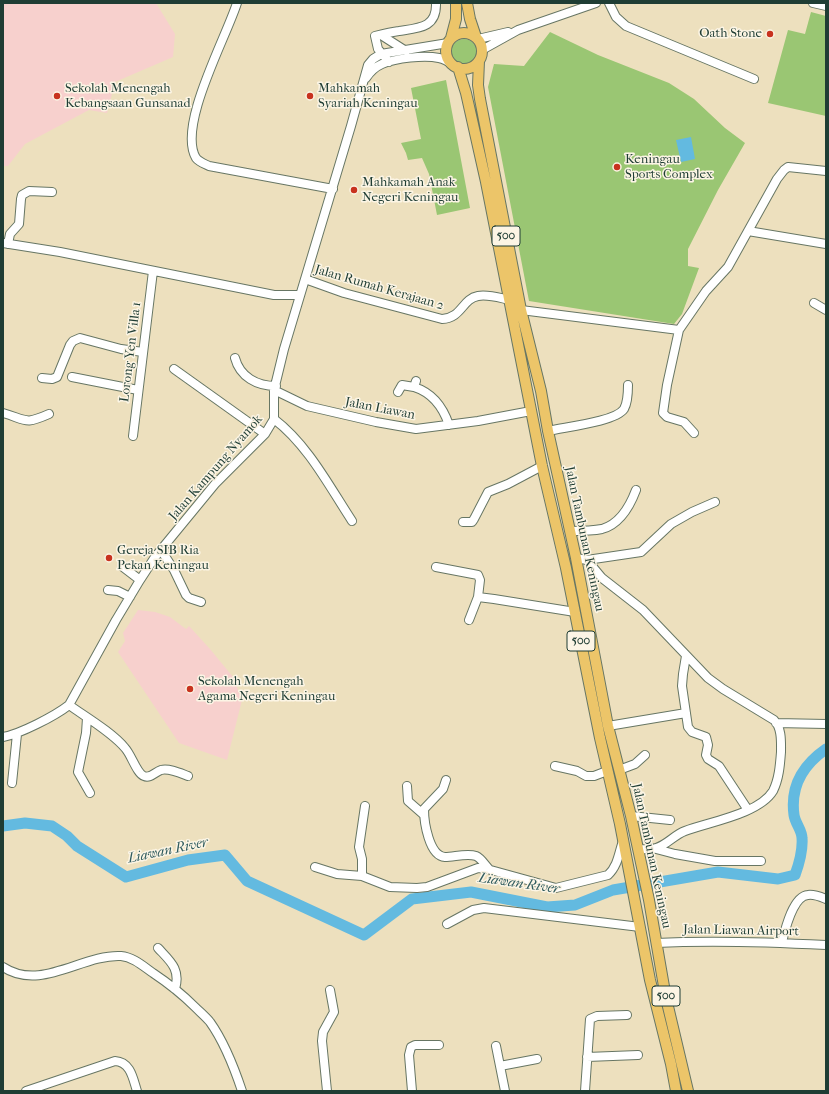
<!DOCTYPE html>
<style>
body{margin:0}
#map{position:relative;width:829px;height:1094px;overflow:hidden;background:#ede0be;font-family:"IM FELL French Canon",serif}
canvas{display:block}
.frame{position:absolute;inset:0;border:4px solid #1f3d34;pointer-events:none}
</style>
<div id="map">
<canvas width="829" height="1094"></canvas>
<div class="frame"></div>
</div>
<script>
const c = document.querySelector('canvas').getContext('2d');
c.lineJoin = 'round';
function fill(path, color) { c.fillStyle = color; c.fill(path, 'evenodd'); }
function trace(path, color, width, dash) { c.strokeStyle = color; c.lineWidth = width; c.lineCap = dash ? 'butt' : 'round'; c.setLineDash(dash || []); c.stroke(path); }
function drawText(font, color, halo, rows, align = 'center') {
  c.font = font + ' "IM FELL French Canon",serif'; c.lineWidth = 3; c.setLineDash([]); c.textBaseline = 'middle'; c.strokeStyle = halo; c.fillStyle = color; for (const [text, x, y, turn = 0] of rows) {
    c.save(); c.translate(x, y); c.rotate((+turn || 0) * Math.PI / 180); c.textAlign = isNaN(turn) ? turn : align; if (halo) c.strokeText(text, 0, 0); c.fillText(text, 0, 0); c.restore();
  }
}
fill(new Path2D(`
 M 3,3 L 156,3 L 175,34 L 173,57 L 115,82 L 107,113 L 89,110 L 25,144 L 8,166 L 3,166 Z
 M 138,610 L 155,612 L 170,617 L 186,629 L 189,626 L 210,649 L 233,677 L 242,700 L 227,760 L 179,743 L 118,652 L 125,641 L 123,633 Z`), '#f7d0cd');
fill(new Path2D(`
 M 811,12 L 826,16 L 826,116 L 768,103 L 788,30 L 805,34 Z
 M 550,32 L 598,55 L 669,83 L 694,99 L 725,128 L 745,143 L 718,190 L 688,249 L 688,266 L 699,268 L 682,314 L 674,324 L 529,301 L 488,87 L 494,64 L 524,66 Z
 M451 52a13 13 0 1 1 26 0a13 13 0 1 1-26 0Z
 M 446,80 L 470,208 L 437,215 L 429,174 L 422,158 L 408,160 L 406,153 L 401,143 L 421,139 L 411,88 Z`), '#9ac673');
fill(new Path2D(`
 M 691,137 L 695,159 L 681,162 L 676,140 Z`), '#63bae0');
trace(new Path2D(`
 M 3,826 L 25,823 L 52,826 L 67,836 L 77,846 L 126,877 L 188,860 L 225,855 L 247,881 L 364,935 L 412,899 L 471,892 L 547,907 L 575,905 L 613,890 L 718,872 L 778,879 L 795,875 C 799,864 803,851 802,838 C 802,830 795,823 794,815 C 790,786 803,765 826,749`), '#63bae0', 11);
const minor = new Path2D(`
 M 237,3 C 226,38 177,126 196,158 C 199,162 205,164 209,166 L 333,189
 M 609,3 L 616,17 L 626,26 L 754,79
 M 813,3 L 826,6
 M 381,35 L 406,51
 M 478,39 L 508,32
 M 482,50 L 518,30 L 596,3
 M 389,62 L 378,49 L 375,36 C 383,34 391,32 399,31 C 419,28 437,28 436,3
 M 366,78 C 370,72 375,67 382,64 C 396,58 424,55 439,58 C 444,59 449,62 453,65
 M 748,231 L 826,244
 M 3,243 L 60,252 L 274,295 L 300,295
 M 8,244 L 10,234 L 19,224 L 21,199 L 22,195 L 29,191 L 52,192
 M 305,279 L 344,293 L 442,319 C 462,318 462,299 478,296 C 488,294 500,298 510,300
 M 814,303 L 826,310
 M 521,310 L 679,330 L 706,291 L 728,267 L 777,179 L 784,170 L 788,167 L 826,171
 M 679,330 L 667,385 L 663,413 L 667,417 L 684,422 L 694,433
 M 235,358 C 240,377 257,386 276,386
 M 174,369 L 265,434
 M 72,377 L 138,390
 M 42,378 L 52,379 L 57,377 L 70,345 L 73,341 L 80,338 L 121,349 L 143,352
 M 416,381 L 414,387 C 433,393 443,407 449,425
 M 274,390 L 307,406 L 376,422 L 416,429 L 478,421 L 531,411
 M 398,392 L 402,385 L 414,387
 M 3,413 C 27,420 24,425 49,414
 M 274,419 C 308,445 329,486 352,521
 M 548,431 C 564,427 615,422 624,409 C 628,402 628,392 628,385
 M 133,436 L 153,271
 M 463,522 L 472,522 L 474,519 L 488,492 L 508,484 L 542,466
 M 570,531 C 580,531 592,531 602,529 C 620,524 630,506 636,490
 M 161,550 L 174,570 L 186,595 L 189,598 L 201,602
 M 576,558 L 587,560 L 602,578 L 643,610 L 708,678 L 723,689 L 774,720 C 782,728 781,742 781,752 C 780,765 779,779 773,791 C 759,814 709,822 685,831 C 674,835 667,845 656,848 C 651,850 644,849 638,849
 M 587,560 L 641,552 L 671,524 L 692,512 L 715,502
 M 123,567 L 140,580
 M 436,567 L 478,575 L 480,580 L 478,597
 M 108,590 L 118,591 L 130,597
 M 469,620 L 478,597 L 494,599 L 575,612
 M 686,656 L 683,674 L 682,686 L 688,727 L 692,732 L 706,737 L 708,745 L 706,755 L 708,759 L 719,766 L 748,810
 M 69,705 C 86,717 113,733 125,748 C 131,754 137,774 144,776 C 150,779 155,772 161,770 C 169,768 180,773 188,776
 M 87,718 L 86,733 L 78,772 L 90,793
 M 776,723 L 826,724
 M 608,726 L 686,713
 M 3,737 C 20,734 55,716 69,705 L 116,620 L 140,580 L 155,557 L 215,484 L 265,434 L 274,419 L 274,390 L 284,349 L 351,126 L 368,65 L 373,59 L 381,54 L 448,43
 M 555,766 L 577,771 L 586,776 L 594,776 L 607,771
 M 619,770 L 635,764 L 645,755
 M 446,780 L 443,789 L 424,809 C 424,822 429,856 445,857 C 454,857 467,853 476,856 C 481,858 485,865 489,869
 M 12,783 L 17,734
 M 407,786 L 408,801 L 424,815
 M 365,806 L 359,847 L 362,859 L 362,876 L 390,887 L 417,888 L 427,887 L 478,868 L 487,869 L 556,888 L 608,875 C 618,866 619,852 623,841
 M 631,816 L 670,820
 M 656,849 L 675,854 L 715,861 L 761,861
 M 315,867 L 337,874 L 362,876
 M 447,924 L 473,910 L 484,908 L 640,927
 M 782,942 C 785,930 793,896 808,895 C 814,894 821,897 826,899
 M 656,943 C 713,940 769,942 826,945
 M 158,948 C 170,961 181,969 175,989
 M 3,967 C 41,992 82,954 121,956 C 133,957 143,966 153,973 C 168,983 182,994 195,1007 C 200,1012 206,1017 210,1022 C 225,1043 234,1067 242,1091
 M 496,1046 L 505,1091
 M 587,1057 L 638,1055
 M 500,1066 L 537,1059
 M 26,1091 L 115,1061 C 131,1062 133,1079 137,1091
 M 327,1091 L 322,1041 L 323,1032 L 334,1012 L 330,990
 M 412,1091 L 409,1055 L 411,1047 L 415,1045 L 439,1045
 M 585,1091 L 590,1019 L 597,1016 L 627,1015`);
const major = new Path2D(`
 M 467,3 L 470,19 L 476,37
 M446 51a18 18 0 1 1 36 0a18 18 0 1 1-36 0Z
 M 451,38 L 456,19 L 456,3
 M 479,61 L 478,85 L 480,99 L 521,310 L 541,391 L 548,431 L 576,558 L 608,726 L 631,816 L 649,900 L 666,998 L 688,1091
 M 458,67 L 466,93 L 486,182 L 542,466 L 566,568 L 600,738 L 620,824 L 650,980 L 671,1064 L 676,1091`);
trace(minor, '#677664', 10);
trace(major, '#677664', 12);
trace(minor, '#fff', 8);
trace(major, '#ecc569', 10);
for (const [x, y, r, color] of [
 [770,34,4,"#c8321e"],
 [57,96,4,"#c8321e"],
 [310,96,4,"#c8321e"],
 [617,167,4,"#c8321e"],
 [354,190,4,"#c8321e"],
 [109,558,4,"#c8321e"],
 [190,689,4,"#c8321e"]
]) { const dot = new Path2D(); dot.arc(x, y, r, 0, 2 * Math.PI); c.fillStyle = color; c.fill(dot); trace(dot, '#fcf5e5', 1.5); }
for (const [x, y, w] of [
 [506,236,28],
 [581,641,28],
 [666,996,28]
]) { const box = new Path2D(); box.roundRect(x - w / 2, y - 10, w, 20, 3); c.fillStyle = '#fcf5e5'; c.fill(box); trace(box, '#1f3d34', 1); }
drawText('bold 12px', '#1f3d34', null, [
 ["500",506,236],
 ["500",581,641],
 ["500",666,996]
]);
drawText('13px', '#1f3d34', '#fcf5e5', [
 ["Oath Stone",762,34,"right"],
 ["Sekolah Menengah",65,89],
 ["Kebangsaan Gunsanad",65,104],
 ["Mahkamah",318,89],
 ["Syariah Keningau",318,104],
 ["Keningau",625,160],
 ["Sports Complex",625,175],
 ["Mahkamah Anak",362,183],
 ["Negeri Keningau",362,198],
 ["Gereja SIB Ria",117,551],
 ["Pekan Keningau",117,566],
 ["Sekolah Menengah",198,682],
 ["Agama Negeri Keningau",198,697]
], 'left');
drawText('13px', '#1f3d34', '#fcf5e5', [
 ["Jalan Rumah Kerajaan 2",379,288,16],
 ["Lorong Yen Villa 1",131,352,-83],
 ["Jalan Liawan",380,409,11],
 ["Jalan Kampung Nyamok",216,468,-49],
 ["Jalan Tambunan Keningau",584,539,78],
 ["Jalan Tambunan Keningau",651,856,78],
 ["Jalan Liawan Airport",741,931,1]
]);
drawText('italic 14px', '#305c5f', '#fcf5e5', [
 ["Liawan River",168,851,-12],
 ["Liawan River",519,884,8]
]);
</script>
